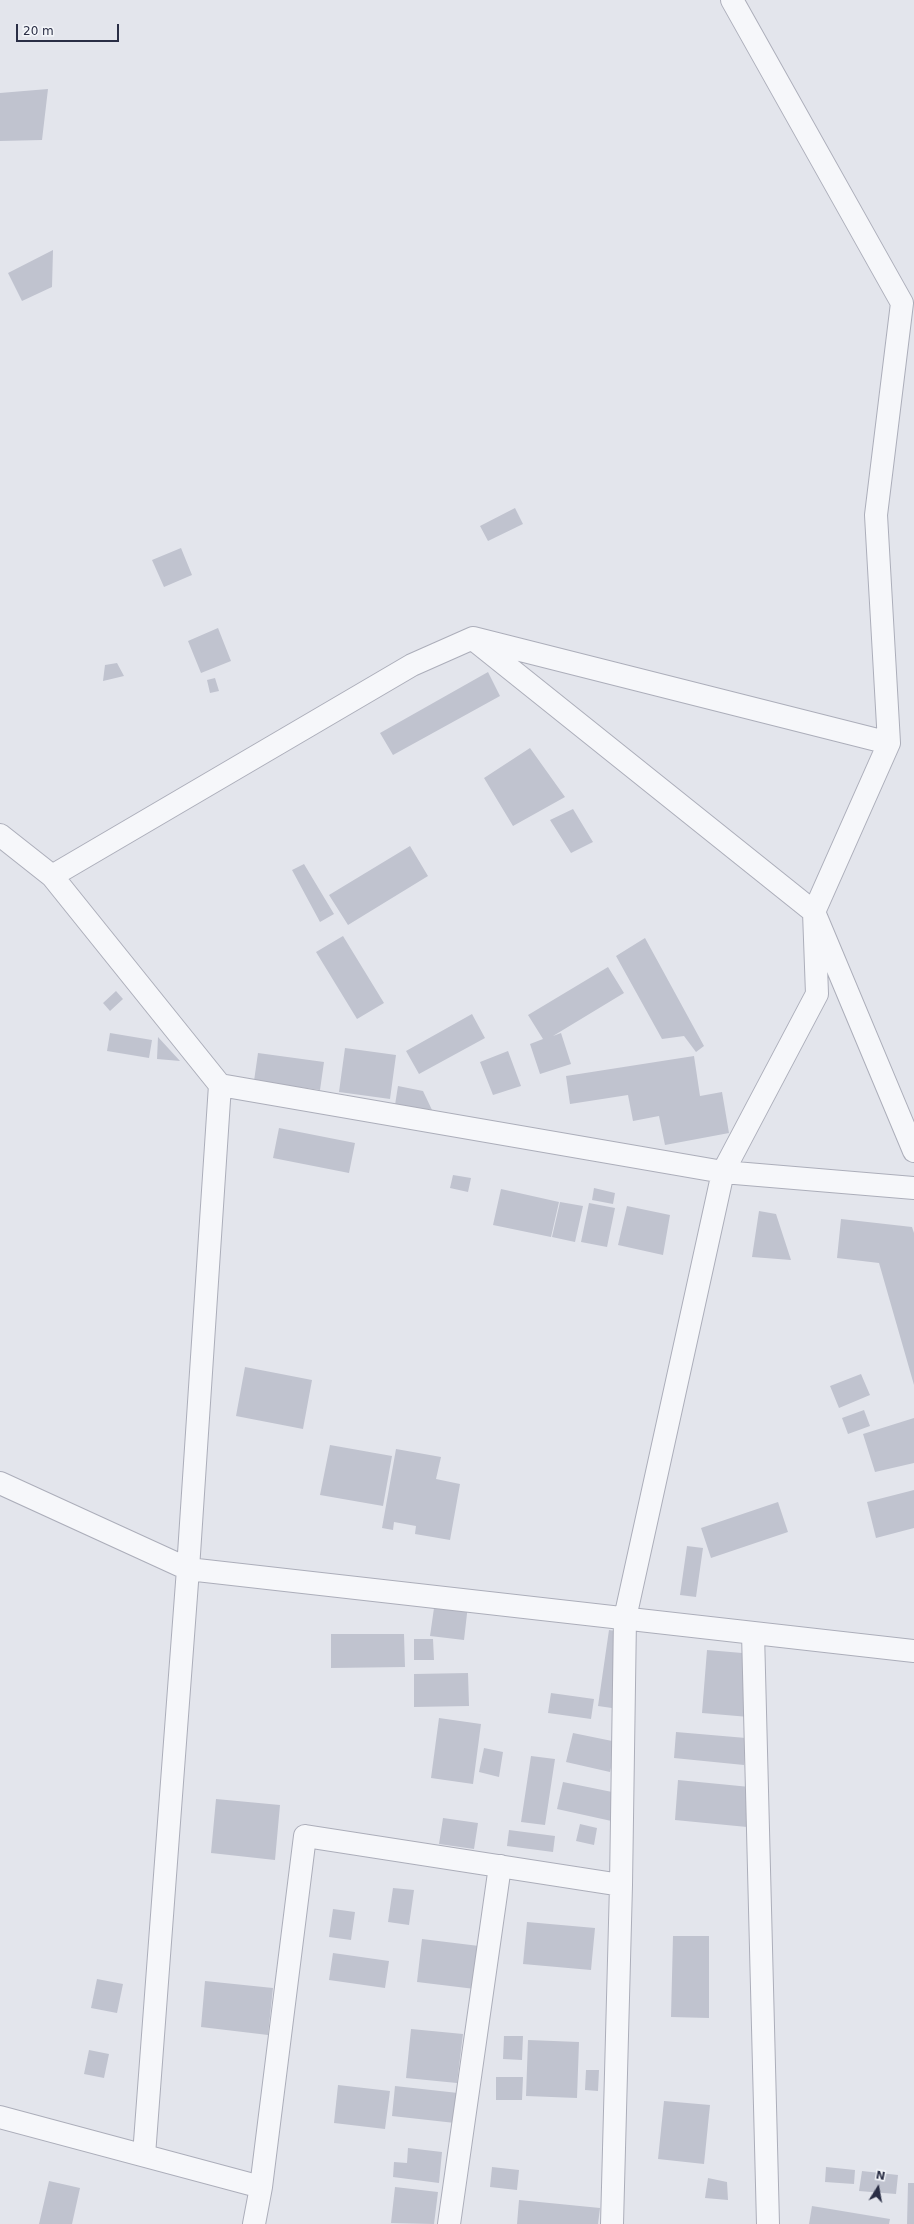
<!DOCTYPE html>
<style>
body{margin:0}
#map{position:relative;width:914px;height:2224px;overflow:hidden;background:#e3e5ec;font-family:"DejaVu Sans",sans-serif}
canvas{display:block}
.north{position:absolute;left:858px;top:2168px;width:40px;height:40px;-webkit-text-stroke:3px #f3f5f9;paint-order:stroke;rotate:11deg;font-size:11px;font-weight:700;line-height:16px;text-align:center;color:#2a2e45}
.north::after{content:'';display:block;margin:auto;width:14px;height:18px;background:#2a2e45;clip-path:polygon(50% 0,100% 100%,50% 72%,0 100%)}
.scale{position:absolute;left:16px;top:24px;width:103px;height:18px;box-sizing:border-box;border:2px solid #2a2e45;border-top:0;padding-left:5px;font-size:12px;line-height:14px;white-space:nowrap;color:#2a2e45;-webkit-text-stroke:3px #f3f5f9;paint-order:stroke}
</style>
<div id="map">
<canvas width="914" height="2224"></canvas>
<div class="north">N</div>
<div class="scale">20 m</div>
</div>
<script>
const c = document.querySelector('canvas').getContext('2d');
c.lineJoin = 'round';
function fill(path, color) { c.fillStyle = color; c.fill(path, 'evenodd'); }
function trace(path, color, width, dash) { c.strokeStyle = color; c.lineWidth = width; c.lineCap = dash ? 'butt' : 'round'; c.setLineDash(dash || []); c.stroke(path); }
fill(new Path2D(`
 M 48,89 L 42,140 L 0,141 L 0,93 Z
 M 53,250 L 52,287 L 22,301 L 8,273 Z
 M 515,508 L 523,524 L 488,541 L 480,526 Z
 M 181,548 L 192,575 L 164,587 L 152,560 Z
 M 218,628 L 231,661 L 201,673 L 188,641 Z
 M 117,663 L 124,676 L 103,681 L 105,665 Z
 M 488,672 L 500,696 L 393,755 L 380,733 Z
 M 215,678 L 219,691 L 210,693 L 207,680 Z
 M 530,748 L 565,797 L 513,826 L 484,778 Z
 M 573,809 L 593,842 L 571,853 L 550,820 Z
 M 410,846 L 428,876 L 348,925 L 329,895 Z
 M 304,864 L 334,914 L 320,922 L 292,870 Z
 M 343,936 L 384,1003 L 357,1019 L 316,952 Z
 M 645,938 L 704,1046 L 696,1052 L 684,1036 L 662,1039 L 616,956 Z
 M 608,967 L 624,993 L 553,1036 L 561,1033 L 571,1064 L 540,1074 L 530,1044 L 543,1039 L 528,1015 Z
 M 116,991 L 123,999 L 110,1011 L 103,1003 Z
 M 472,1014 L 485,1038 L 419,1074 L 406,1051 Z
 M 110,1033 L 152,1040 L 149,1058 L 107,1051 Z
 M 158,1037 L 180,1061 L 157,1059 Z
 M 345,1048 L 396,1055 L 390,1099 L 339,1092 Z
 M 508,1051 L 521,1086 L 493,1095 L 480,1062 Z
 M 258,1053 L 324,1062 L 320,1090 L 254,1081 Z
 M 694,1056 L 700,1096 L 722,1092 L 729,1133 L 665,1145 L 659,1116 L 633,1121 L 628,1095 L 570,1104 L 566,1076 Z
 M 398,1086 L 423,1091 L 432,1110 L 395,1105 Z
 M 279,1128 L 355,1143 L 349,1173 L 273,1158 Z
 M 453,1175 L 471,1178 L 468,1192 L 450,1188 Z
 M 594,1188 L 615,1193 L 613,1204 L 592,1200 Z
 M 501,1189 L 559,1202 L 551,1237 L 493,1225 Z
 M 560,1202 L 583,1206 L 575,1242 L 552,1237 Z
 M 589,1203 L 615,1208 L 607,1247 L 581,1242 Z
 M 627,1206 L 670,1215 L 663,1255 L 618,1245 Z
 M 759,1211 L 776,1214 L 791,1260 L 752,1257 Z
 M 841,1219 L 912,1227 L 914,1233 L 914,1385 L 879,1263 L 837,1258 Z
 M 245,1367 L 312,1380 L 303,1429 L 236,1416 Z
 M 861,1374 L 870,1395 L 839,1408 L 830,1386 Z
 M 864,1410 L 870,1426 L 848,1434 L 842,1418 Z
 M 914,1418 L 914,1463 L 875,1472 L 863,1434 Z
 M 330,1445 L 392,1456 L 383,1506 L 320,1495 Z
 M 396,1449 L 441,1457 L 436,1479 L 460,1484 L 450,1540 L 415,1534 L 416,1526 L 394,1522 L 393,1530 L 382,1528 Z
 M 914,1490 L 914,1528 L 876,1538 L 867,1502 Z
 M 778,1502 L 788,1532 L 711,1558 L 701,1528 Z
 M 687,1546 L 703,1548 L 696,1597 L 680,1595 Z
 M 435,1601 L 468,1605 L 464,1640 L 430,1636 Z
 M 609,1630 L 630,1633 L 619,1709 L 598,1706 Z
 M 331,1634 L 404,1634 L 405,1667 L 331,1668 Z
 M 414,1639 L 433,1639 L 434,1660 L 414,1660 Z
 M 707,1650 L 754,1654 L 749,1717 L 702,1713 Z
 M 468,1673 L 469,1706 L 414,1707 L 414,1674 Z
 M 551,1693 L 594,1699 L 591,1719 L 548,1713 Z
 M 439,1718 L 481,1724 L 473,1784 L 431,1778 Z
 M 676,1732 L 746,1738 L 744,1765 L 674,1758 Z
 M 573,1733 L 617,1742 L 610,1772 L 566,1762 Z
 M 484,1748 L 503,1752 L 499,1777 L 479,1772 Z
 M 531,1756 L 555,1759 L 545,1825 L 521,1822 Z
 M 678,1780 L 750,1787 L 747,1827 L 675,1820 Z
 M 563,1782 L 622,1794 L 616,1822 L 557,1809 Z
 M 216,1799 L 280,1805 L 275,1860 L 211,1853 Z
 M 443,1818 L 478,1823 L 474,1849 L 439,1844 Z
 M 580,1824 L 597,1828 L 594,1845 L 576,1841 Z
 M 509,1830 L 555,1836 L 553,1852 L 507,1846 Z
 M 393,1888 L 414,1890 L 409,1925 L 388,1922 Z
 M 333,1909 L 355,1912 L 351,1940 L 329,1937 Z
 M 527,1922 L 595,1928 L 591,1970 L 523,1964 Z
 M 673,1936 L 709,1936 L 709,2018 L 671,2017 Z
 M 422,1939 L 479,1946 L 475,1989 L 417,1982 Z
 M 333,1953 L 389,1961 L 385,1988 L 329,1980 Z
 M 97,1979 L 123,1984 L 117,2013 L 91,2008 Z
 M 205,1981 L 273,1988 L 268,2035 L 201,2027 Z
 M 411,2029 L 463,2034 L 457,2083 L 406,2078 Z
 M 504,2036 L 523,2036 L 522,2060 L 503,2059 Z
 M 528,2040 L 579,2042 L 577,2098 L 526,2096 Z
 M 89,2050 L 109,2054 L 104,2078 L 84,2074 Z
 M 586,2070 L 599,2070 L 598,2091 L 585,2090 Z
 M 496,2077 L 523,2077 L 522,2100 L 496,2100 Z
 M 338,2085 L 390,2091 L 385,2129 L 334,2123 Z
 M 395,2086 L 467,2094 L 464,2124 L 392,2116 Z
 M 664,2101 L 710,2105 L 704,2164 L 658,2159 Z
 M 408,2148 L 442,2152 L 439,2183 L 393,2177 L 394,2162 L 407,2163 Z
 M 492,2167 L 519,2170 L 517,2190 L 490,2187 Z
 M 826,2167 L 855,2170 L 854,2184 L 825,2182 Z
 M 862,2171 L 898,2175 L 896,2194 L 859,2191 Z
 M 708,2178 L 727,2182 L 728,2200 L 705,2198 Z
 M 49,2181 L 80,2188 L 72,2224 L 39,2224 Z
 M 908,2183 L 914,2183 L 914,2224 L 907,2224 Z
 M 395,2187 L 438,2192 L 434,2224 L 391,2223 Z
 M 519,2200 L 600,2208 L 598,2224 L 517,2224 Z
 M 812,2206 L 890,2219 L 889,2224 L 809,2224 Z`), '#c0c3cf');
const minor = new Path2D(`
 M 478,643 L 814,912 L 914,1151
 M 0,835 L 52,876 L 220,1085 L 723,1172 L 914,1188
 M 52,876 L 412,665 L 473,638 L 889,743
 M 0,1483 L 188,1569 L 914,1651
 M 753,1633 L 768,2224
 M 0,2117 L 261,2187
 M 144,2155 L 188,1569 L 220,1085
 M 254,2224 L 261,2187 L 305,1836 L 621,1885
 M 449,2224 L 500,1866
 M 612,2224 L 621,1885 L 625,1618 L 723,1172 L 817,994 L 814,912 L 889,743 L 876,515 L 902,303 L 732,0`);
trace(minor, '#acaeba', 24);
trace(minor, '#f6f7fa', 22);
</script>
